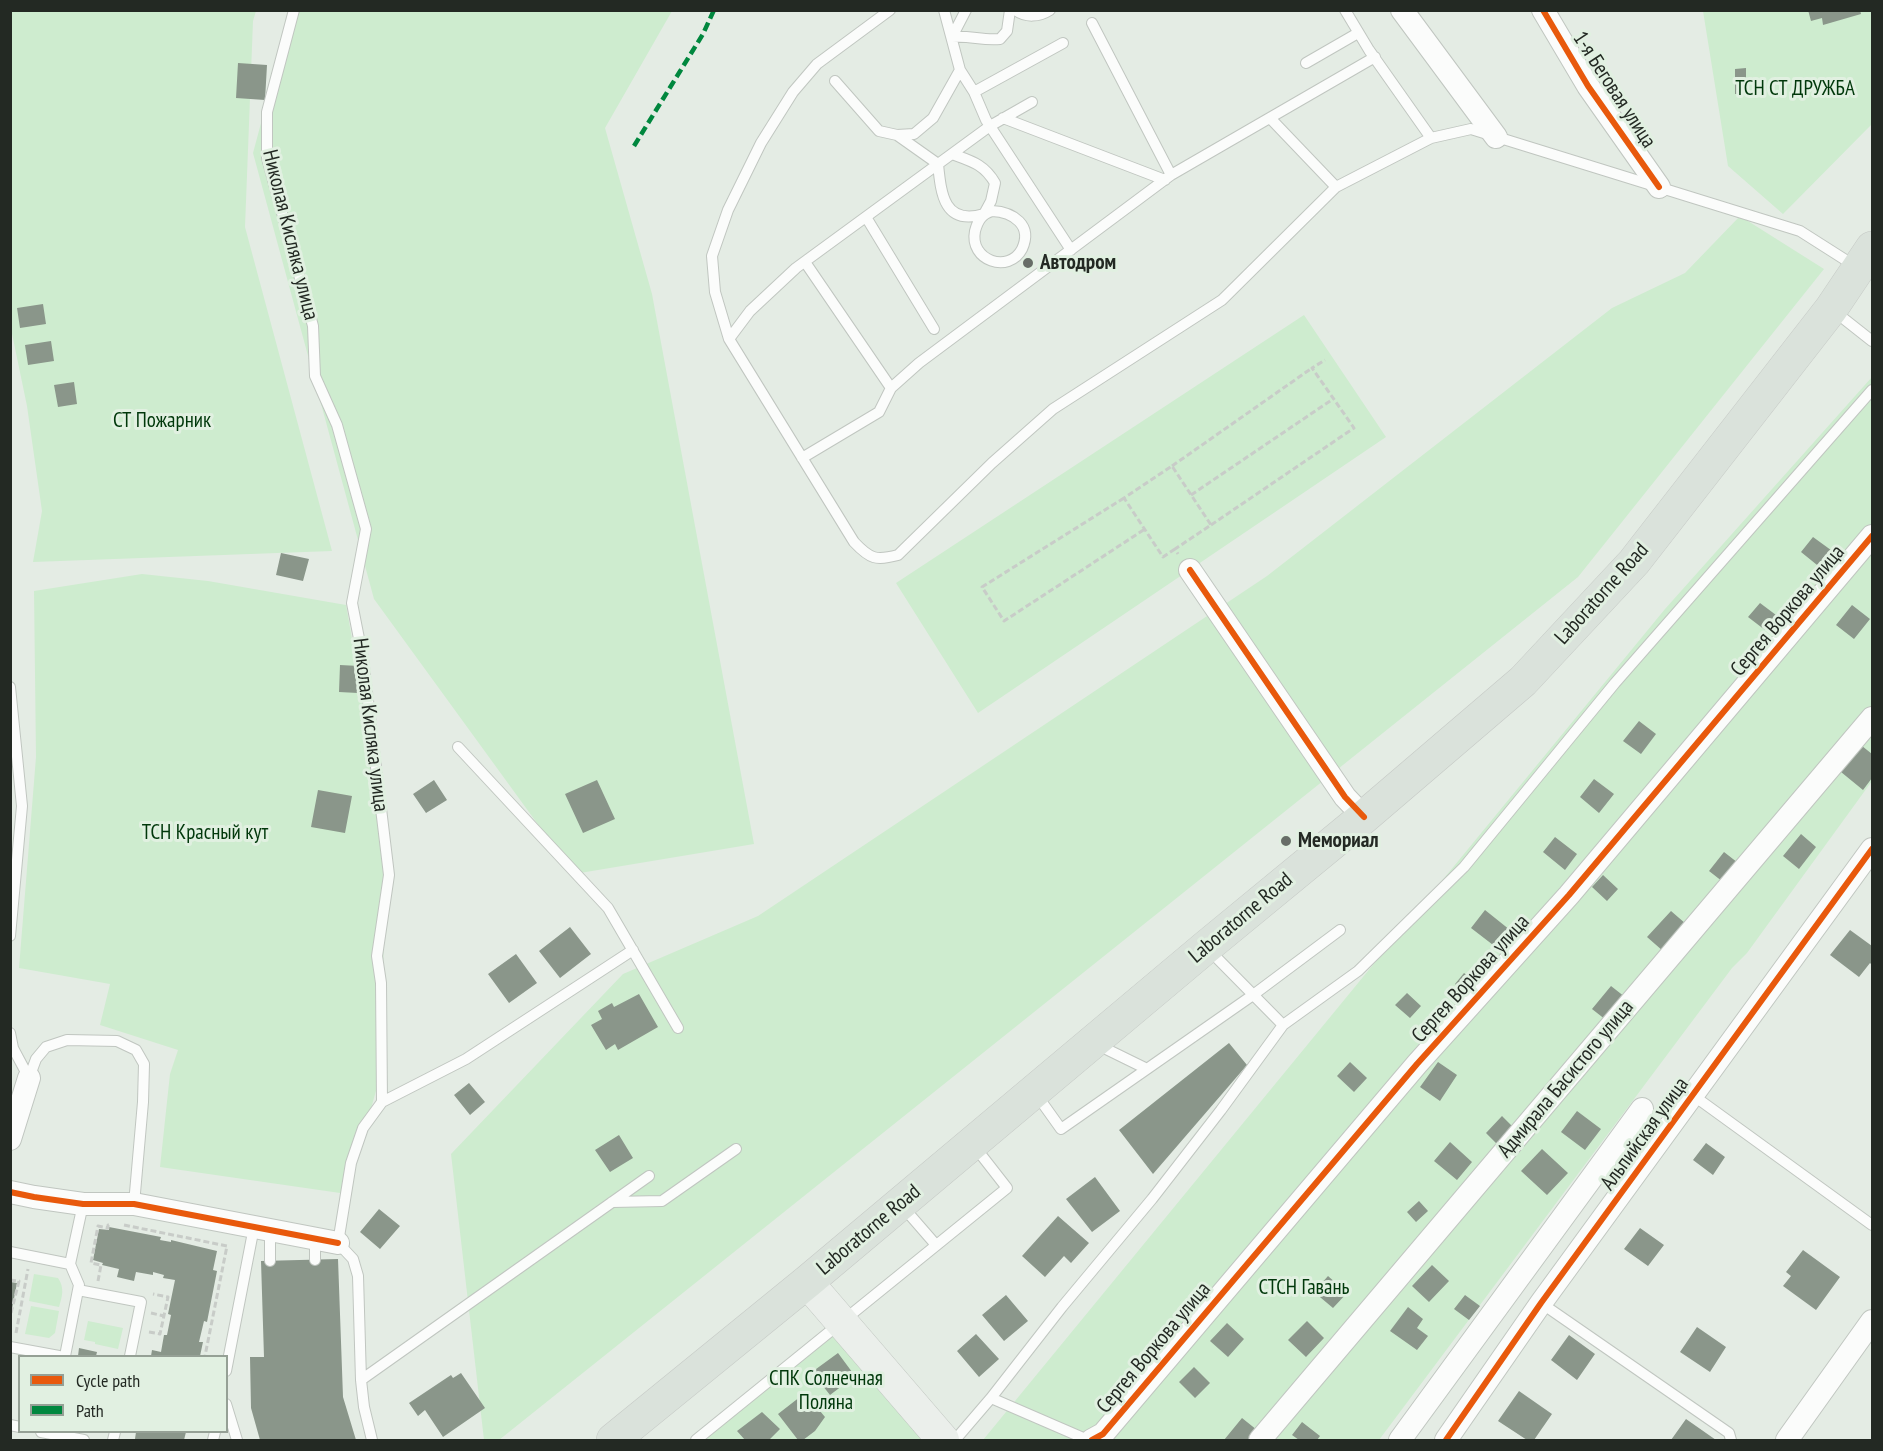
<!DOCTYPE html>
<meta charset="utf-8">
<style>
body{margin:0}
#map{position:relative;width:1883px;height:1451px;overflow:hidden;background:#e4ece4;font-family:"PT Sans Narrow",sans-serif}
canvas{display:block}
.frame{position:absolute;inset:0;border:12px solid #232923;pointer-events:none}
.legend{position:absolute;left:18px;top:1355px;width:210px;height:78px;box-sizing:border-box;background:#e1f0e1;border:2px solid #95a095;margin:0;padding:8px 10px;list-style:none;font-size:18px;color:#232923}
.legend li{display:flex;align-items:center;gap:12px;height:30px}
.legend b{width:30px;border:2px solid #95a095}
</style>
<div id="map">
<canvas width="1883" height="1451"></canvas>
<div class="frame"></div>
<ul class="legend">
<li><b style="height:8px;background:#e8590c"></b>Cycle path</li>
<li><b style="height:8px;background:#00873e"></b>Path</li>
</ul>
</div>
<script>
const c = document.querySelector('canvas').getContext('2d');
c.lineJoin = 'round';
function fill(path, color) { c.fillStyle = color; c.fill(path, 'evenodd'); }
function trace(path, color, width, dash) { c.strokeStyle = color; c.lineWidth = width; c.lineCap = dash ? 'butt' : 'round'; c.setLineDash(dash || []); c.stroke(path); }
function drawText(font, color, halo, rows, align = 'center') {
  c.font = font + ' "PT Sans Narrow",sans-serif'; c.lineWidth = 6; c.setLineDash([]); c.textBaseline = 'middle'; c.strokeStyle = halo; c.fillStyle = color; for (const [text, x, y, turn = 0] of rows) {
    c.save(); c.translate(x, y); c.rotate((+turn || 0) * Math.PI / 180); c.textAlign = isNaN(turn) ? turn : align; if (halo) c.strokeText(text, 0, 0); c.fillText(text, 0, 0); c.restore();
  }
}
fill(new Path2D(`
 M 10,11 L 256,11 L 253,21 L 245,227 L 332,551 L 33,562 L 42,511 L 27,406 L 10,324 Z
 M 291,11 L 672,11 L 605,128 L 652,294 L 754,844 L 574,874 L 374,599 L 253,153 Z
 M 1703,11 L 1872,11 L 1872,124 L 1783,214 L 1728,166 Z
 M 1740,216 L 1824,269 L 1578,577 L 499,1440 L 484,1440 L 451,1154 L 623,974 L 758,916 L 1267,576 L 1612,308 L 1685,273 Z
 M 1304,315 L 1386,437 L 978,713 L 896,583 Z
 M 1872,377 L 1872,781 L 1747,953 L 1732,968 L 1379,1440 L 983,1440 L 1665,609 Z
 M 142,574 L 208,581 L 346,605 L 363,700 L 385,878 L 381,1073 L 347,1194 L 160,1167 L 170,1074 L 178,1050 L 100,1025 L 110,984 L 19,968 L 36,757 L 34,591 Z
 M 34,1274 L 58,1278 C 65,1288 62,1297 59,1307 L 29,1301 Z
 M 31,1306 L 59,1311 L 55,1333 L 49,1338 L 25,1334 Z
 M 88,1321 L 123,1328 L 118,1349 L 95,1344 L 95,1342 L 84,1340 Z
 M 834,1322 L 937,1440 L 689,1440 Z`), '#ceeccf');
fill(new Path2D(`
 M 1808,10 L 1860,10 L 1861,14 L 1823,25 L 1822,18 L 1811,21 Z
 M 238,63 L 267,65 L 265,100 L 236,98 Z
 M 1746,68 L 1746,94 L 1735,94 L 1735,69 Z
 M 43,304 L 46,324 L 20,328 L 17,308 Z
 M 51,341 L 54,361 L 28,365 L 25,345 Z
 M 74,382 L 77,404 L 58,407 L 54,385 Z
 M 1813,537 L 1835,553 L 1822,569 L 1801,552 Z
 M 281,553 L 309,559 L 303,581 L 276,575 Z
 M 1760,603 L 1776,615 L 1765,630 L 1748,617 Z
 M 1852,605 L 1870,619 L 1854,639 L 1836,625 Z
 M 340,665 L 359,666 L 358,693 L 339,692 Z
 M 1639,721 L 1656,734 L 1641,754 L 1623,741 Z
 M 1862,746 L 1872,754 L 1872,778 L 1863,790 L 1841,772 Z
 M 1594,779 L 1614,794 L 1599,813 L 1580,797 Z
 M 434,780 L 447,800 L 426,813 L 413,794 Z
 M 597,780 L 615,819 L 583,833 L 565,794 Z
 M 318,790 L 352,796 L 345,833 L 311,827 Z
 M 1801,834 L 1816,847 L 1799,869 L 1783,856 Z
 M 1555,837 L 1577,854 L 1565,870 L 1543,852 Z
 M 1724,852 L 1742,866 L 1727,885 L 1709,871 Z
 M 1603,875 L 1618,889 L 1607,901 L 1592,887 Z
 M 1485,910 L 1510,930 L 1497,948 L 1471,928 Z
 M 1671,911 L 1686,924 L 1663,951 L 1647,937 Z
 M 570,927 L 591,954 L 560,978 L 539,951 Z
 M 1850,930 L 1872,946 L 1872,965 L 1870,963 L 1859,977 L 1830,955 Z
 M 516,954 L 537,983 L 509,1003 L 488,974 Z
 M 1464,973 L 1479,985 L 1470,996 L 1455,984 Z
 M 1611,986 L 1625,997 L 1606,1020 L 1592,1009 Z
 M 1407,993 L 1421,1006 L 1410,1018 L 1395,1005 Z
 M 639,994 L 658,1027 L 618,1050 L 615,1044 L 606,1050 L 591,1025 L 602,1019 L 598,1011 L 612,1003 L 614,1007 Z
 M 1229,1043 L 1247,1065 L 1153,1174 L 1119,1130 Z
 M 1350,1062 L 1367,1078 L 1354,1092 L 1337,1076 Z
 M 1438,1062 L 1457,1075 L 1440,1101 L 1420,1087 Z
 M 469,1083 L 485,1102 L 470,1115 L 454,1095 Z
 M 1577,1111 L 1601,1129 L 1585,1150 L 1561,1132 Z
 M 1502,1116 L 1514,1128 L 1498,1145 L 1486,1133 Z
 M 619,1135 L 633,1158 L 610,1172 L 595,1150 Z
 M 1450,1142 L 1472,1162 L 1457,1180 L 1434,1161 Z
 M 1706,1143 L 1725,1157 L 1713,1175 L 1693,1160 Z
 M 1542,1149 L 1568,1173 L 1547,1195 L 1521,1171 Z
 M 1095,1177 L 1120,1211 L 1092,1232 L 1066,1199 Z
 M 1419,1201 L 1428,1211 L 1416,1222 L 1407,1212 Z
 M 379,1209 L 400,1226 L 380,1249 L 360,1232 Z
 M 1058,1216 L 1089,1243 L 1071,1263 L 1064,1256 L 1045,1277 L 1022,1256 Z
 M 109,1227 L 161,1237 L 160,1240 L 171,1242 L 171,1240 L 217,1251 L 213,1270 L 217,1271 L 207,1322 L 204,1321 L 199,1342 L 203,1342 L 200,1356 L 151,1356 L 152,1350 L 161,1352 L 164,1335 L 167,1335 L 171,1315 L 168,1314 L 175,1280 L 163,1278 L 164,1275 L 153,1272 L 153,1275 L 136,1272 L 134,1281 L 117,1277 L 119,1269 L 102,1265 L 103,1263 L 93,1260 L 99,1229 L 109,1230 Z
 M 1640,1228 L 1664,1245 L 1648,1266 L 1624,1249 Z
 M 1803,1250 L 1840,1277 L 1816,1310 L 1783,1286 L 1791,1276 L 1786,1272 Z
 M 338,1259 L 343,1397 L 356,1440 L 260,1440 L 251,1408 L 250,1357 L 264,1357 L 261,1261 Z
 M 1432,1265 L 1449,1281 L 1429,1302 L 1412,1286 Z
 M 1328,1276 L 1347,1293 L 1333,1308 L 1314,1292 Z
 M 10,1282 L 17,1283 L 12,1309 L 10,1309 Z
 M 1006,1295 L 1028,1321 L 1004,1341 L 982,1315 Z
 M 1465,1295 L 1480,1306 L 1469,1320 L 1454,1309 Z
 M 1408,1307 L 1423,1319 L 1417,1328 L 1428,1336 L 1417,1350 L 1390,1331 Z
 M 1307,1321 L 1324,1338 L 1306,1357 L 1288,1340 Z
 M 1227,1323 L 1244,1339 L 1228,1357 L 1210,1341 Z
 M 1697,1327 L 1726,1347 L 1710,1372 L 1680,1352 Z
 M 976,1334 L 999,1359 L 979,1377 L 957,1351 Z
 M 1569,1335 L 1595,1354 L 1577,1380 L 1551,1360 Z
 M 79,1348 L 97,1352 L 96,1356 L 78,1356 Z
 M 838,1353 L 855,1376 L 830,1395 L 812,1372 Z
 M 1194,1367 L 1210,1383 L 1195,1398 L 1179,1382 Z
 M 461,1373 L 485,1408 L 443,1437 L 425,1410 L 418,1416 L 409,1403 L 451,1375 L 453,1378 Z
 M 1519,1391 L 1552,1414 L 1534,1440 L 1527,1440 L 1498,1421 Z
 M 805,1393 L 825,1417 L 815,1431 L 803,1440 L 798,1440 L 778,1414 Z
 M 762,1412 L 780,1429 L 769,1440 L 745,1440 L 737,1431 Z
 M 1242,1418 L 1257,1430 L 1249,1440 L 1224,1440 Z
 M 1686,1419 L 1716,1440 L 1671,1440 Z
 M 1302,1422 L 1320,1436 L 1317,1440 L 1299,1440 L 1292,1435 Z
 M 136,1432 L 186,1432 L 184,1440 L 143,1440 L 135,1439 Z`), '#8a968a');
const service = new Path2D(`
 M 294,10 L 267,112 L 267,158 L 313,326 L 315,376 L 337,425 L 366,529 L 352,603 L 363,659 L 389,875 L 377,956 L 381,983 L 382,1102 L 363,1128 L 351,1163 L 338,1243 L 353,1259 L 358,1276 L 361,1380 L 364,1407 L 372,1440
 M 890,10 L 817,64 L 793,92 L 761,143 L 728,210 L 712,256 L 715,292 L 729,339 L 854,542 C 870,559 876,561 898,555 L 992,463 L 1053,409 L 1222,300 L 1336,187 L 1431,138 L 1471,129 L 1800,231 L 1855,266
 M 944,10 L 960,70 L 974,92 L 986,120 L 1071,250
 M 1015,10 C 1026,18 1039,17 1050,10
 M 1345,10 L 1369,50 L 1431,138
 M 1092,23 L 1171,175
 M 952,37 C 969,35 983,41 1000,39 L 1007,31 L 1010,10
 M 952,37 L 966,10
 M 1306,63 L 1358,33
 M 835,81 L 879,131 L 897,135 L 914,134 L 933,118 L 960,70
 M 974,92 L 1063,43
 M 1003,118 L 1165,180
 M 1270,118 L 1336,187
 M 897,135 L 938,164 C 941,194 944,226 984,214 L 991,201 L 995,183 C 984,164 971,161 952,154
 M 992,211 C 1013,212 1033,225 1022,249 C 1009,274 969,261 975,231 C 978,220 982,214 992,211 Z
 M 866,217 L 934,329
 M 805,262 L 891,388
 M 1834,311 L 1872,341
 M 729,339 L 750,311 L 796,268 L 990,126 L 1032,102
 M 802,458 L 879,412 L 891,388 L 919,363 L 1171,175 L 1375,57
 M 10,687 L 22,806 L 10,936
 M 458,747 L 608,908 L 678,1028
 M 1208,949 L 1283,1025
 M 10,1033 L 13,1048 L 29,1078
 M 1098,1045 L 1147,1069
 M 29,1078 L 36,1059 L 46,1047 L 67,1040 L 117,1041 L 136,1050 L 144,1064 L 143,1102 L 134,1204
 M 1036,1094 L 1061,1129 L 1253,995 L 1340,930
 M 1694,1096 L 1872,1225
 M 382,1102 L 466,1059 L 633,950
 M 612,1202 L 662,1201 L 736,1149
 M 903,1207 L 936,1245
 M 10,1252 L 70,1264 L 83,1204
 M 315,1260 L 315,1239
 M 270,1261 L 270,1230
 M 78,1290 L 141,1302 L 130,1356
 M 1541,1303 L 1729,1433 L 1731,1440
 M 10,1347 L 59,1356
 M 65,1356 L 79,1285 L 70,1264
 M 226,1371 L 254,1227
 M 361,1380 L 649,1176
 M 991,1398 L 1062,1307 L 1152,1199 L 1221,1110 L 1283,1025 L 1358,971 L 1464,867 L 1615,683 L 1872,390
 M 226,1404 L 237,1440
 M 10,1425 L 20,1427
 M 41,1432 L 84,1440
 M 113,1440 L 115,1432
 M 213,1440 L 215,1432
 M 696,1440 L 1007,1188 L 975,1147
 M 955,1440 L 991,1398 L 1088,1440`);
const minor = new Path2D(`
 M 1402,10 L 1496,137
 M 1543,10 L 1588,86 L 1659,187
 M 1190,570 L 1345,797 L 1364,817
 M 10,1139 L 29,1078
 M 10,1192 L 34,1197 L 83,1204 L 134,1204 L 338,1243
 M 1092,1440 L 1103,1434 L 1417,1064 L 1569,895 L 1872,536
 M 1260,1440 L 1872,718
 M 1400,1440 L 1642,1109
 M 1446,1440 L 1541,1303 L 1872,849
 M 1787,1440 L 1872,1321`);
const secondary = new Path2D(`
 M 807,1282 L 943,1440`);
const primary = new Path2D(`
 M 613,1440 L 807,1282 L 1206,947 L 1364,817 L 1523,681 L 1634,562 L 1831,309 L 1872,248`);
trace(service, '#c0c6c0', 12);
trace(minor, '#c0c6c0', 24);
trace(secondary, '#c0c6c0', 33);
trace(primary, '#c5c9c5', 34);
trace(new Path2D(`
 M 1172,466 L 1312,368
 M 1191,495 L 1333,399
 M 1124,498 L 982,587 L 1004,621 L 1145,529
 M 1211,525 L 1354,428 L 1312,368 L 1325,360
 M 1175,549 L 1163,557 L 1124,498 L 1172,466 L 1211,525 L 1175,549 L 1178,554
 M 124,1225 L 227,1246 L 205,1356
 M 10,1280 L 19,1281 L 10,1317
 M 98,1281 L 101,1265 L 91,1263 L 98,1226 L 108,1228 L 108,1225 L 111,1226
 M 151,1313 L 164,1316
 M 149,1332 L 160,1334 L 168,1297 L 153,1294
 M 16,1333 L 28,1269`), '#c8ccc8', 3, [6, 3]);
trace(service, '#fbfcfb', 10);
trace(minor, '#fbfcfb', 22);
trace(secondary, '#ebefeb', 32);
trace(primary, '#dae2db', 33);
trace(new Path2D(`
 M 634,146 L 703,34 L 714,10`), '#00873e', 4.5, [9, 4.5]);
trace(new Path2D(`
 M 1543,10 L 1588,86 L 1659,187
 M 1190,570 L 1345,797 L 1364,817
 M 10,1192 L 34,1197 L 83,1204 L 134,1204 L 338,1243
 M 1092,1440 L 1103,1434 L 1417,1064 L 1569,895 L 1872,536
 M 1446,1440 L 1541,1303 L 1872,849`), '#e8590c', 6);
for (const [x, y, r, color] of [
 [1028,263,6,"#676d67"],
 [1286,841,6,"#676d67"]
]) { const dot = new Path2D(); dot.arc(x, y, r, 0, 2 * Math.PI); c.fillStyle = color; c.fill(dot); trace(dot, '#e1f0e1', 2); }
drawText('21px', '#01380b', '#e1f0e1', [
 ["ТСН СТ ДРУЖБА",1795,89],
 ["СТ Пожарник",162,421],
 ["ТСН Красный кут",205,833],
 ["СТСН Гавань",1304,1288],
 ["СПК Солнечная",826,1379],
 ["Поляна",826,1403]
]);
drawText('21px', '#232923', '#e1f0e1', [
 ["1-я Беговая улица",1614,90,57],
 ["Николая Кисляка улица",290,235,76],
 ["Laboratorne Road",1602,594,-48],
 ["Сергея Воркова улица",1788,611,-50],
 ["Николая Кисляка улица",370,725,83],
 ["Laboratorne Road",1241,918,-40],
 ["Сергея Воркова улица",1471,979,-48],
 ["Адмирала Басистого улица",1566,1079,-50],
 ["Альпийская улица",1645,1134,-54],
 ["Laboratorne Road",869,1230,-40],
 ["Сергея Воркова улица",1154,1348,-50]
]);
drawText('bold 21px', '#232923', '#e1f0e1', [
 ["Автодром",1040,263],
 ["Мемориал",1298,841]
], 'left');
</script>
